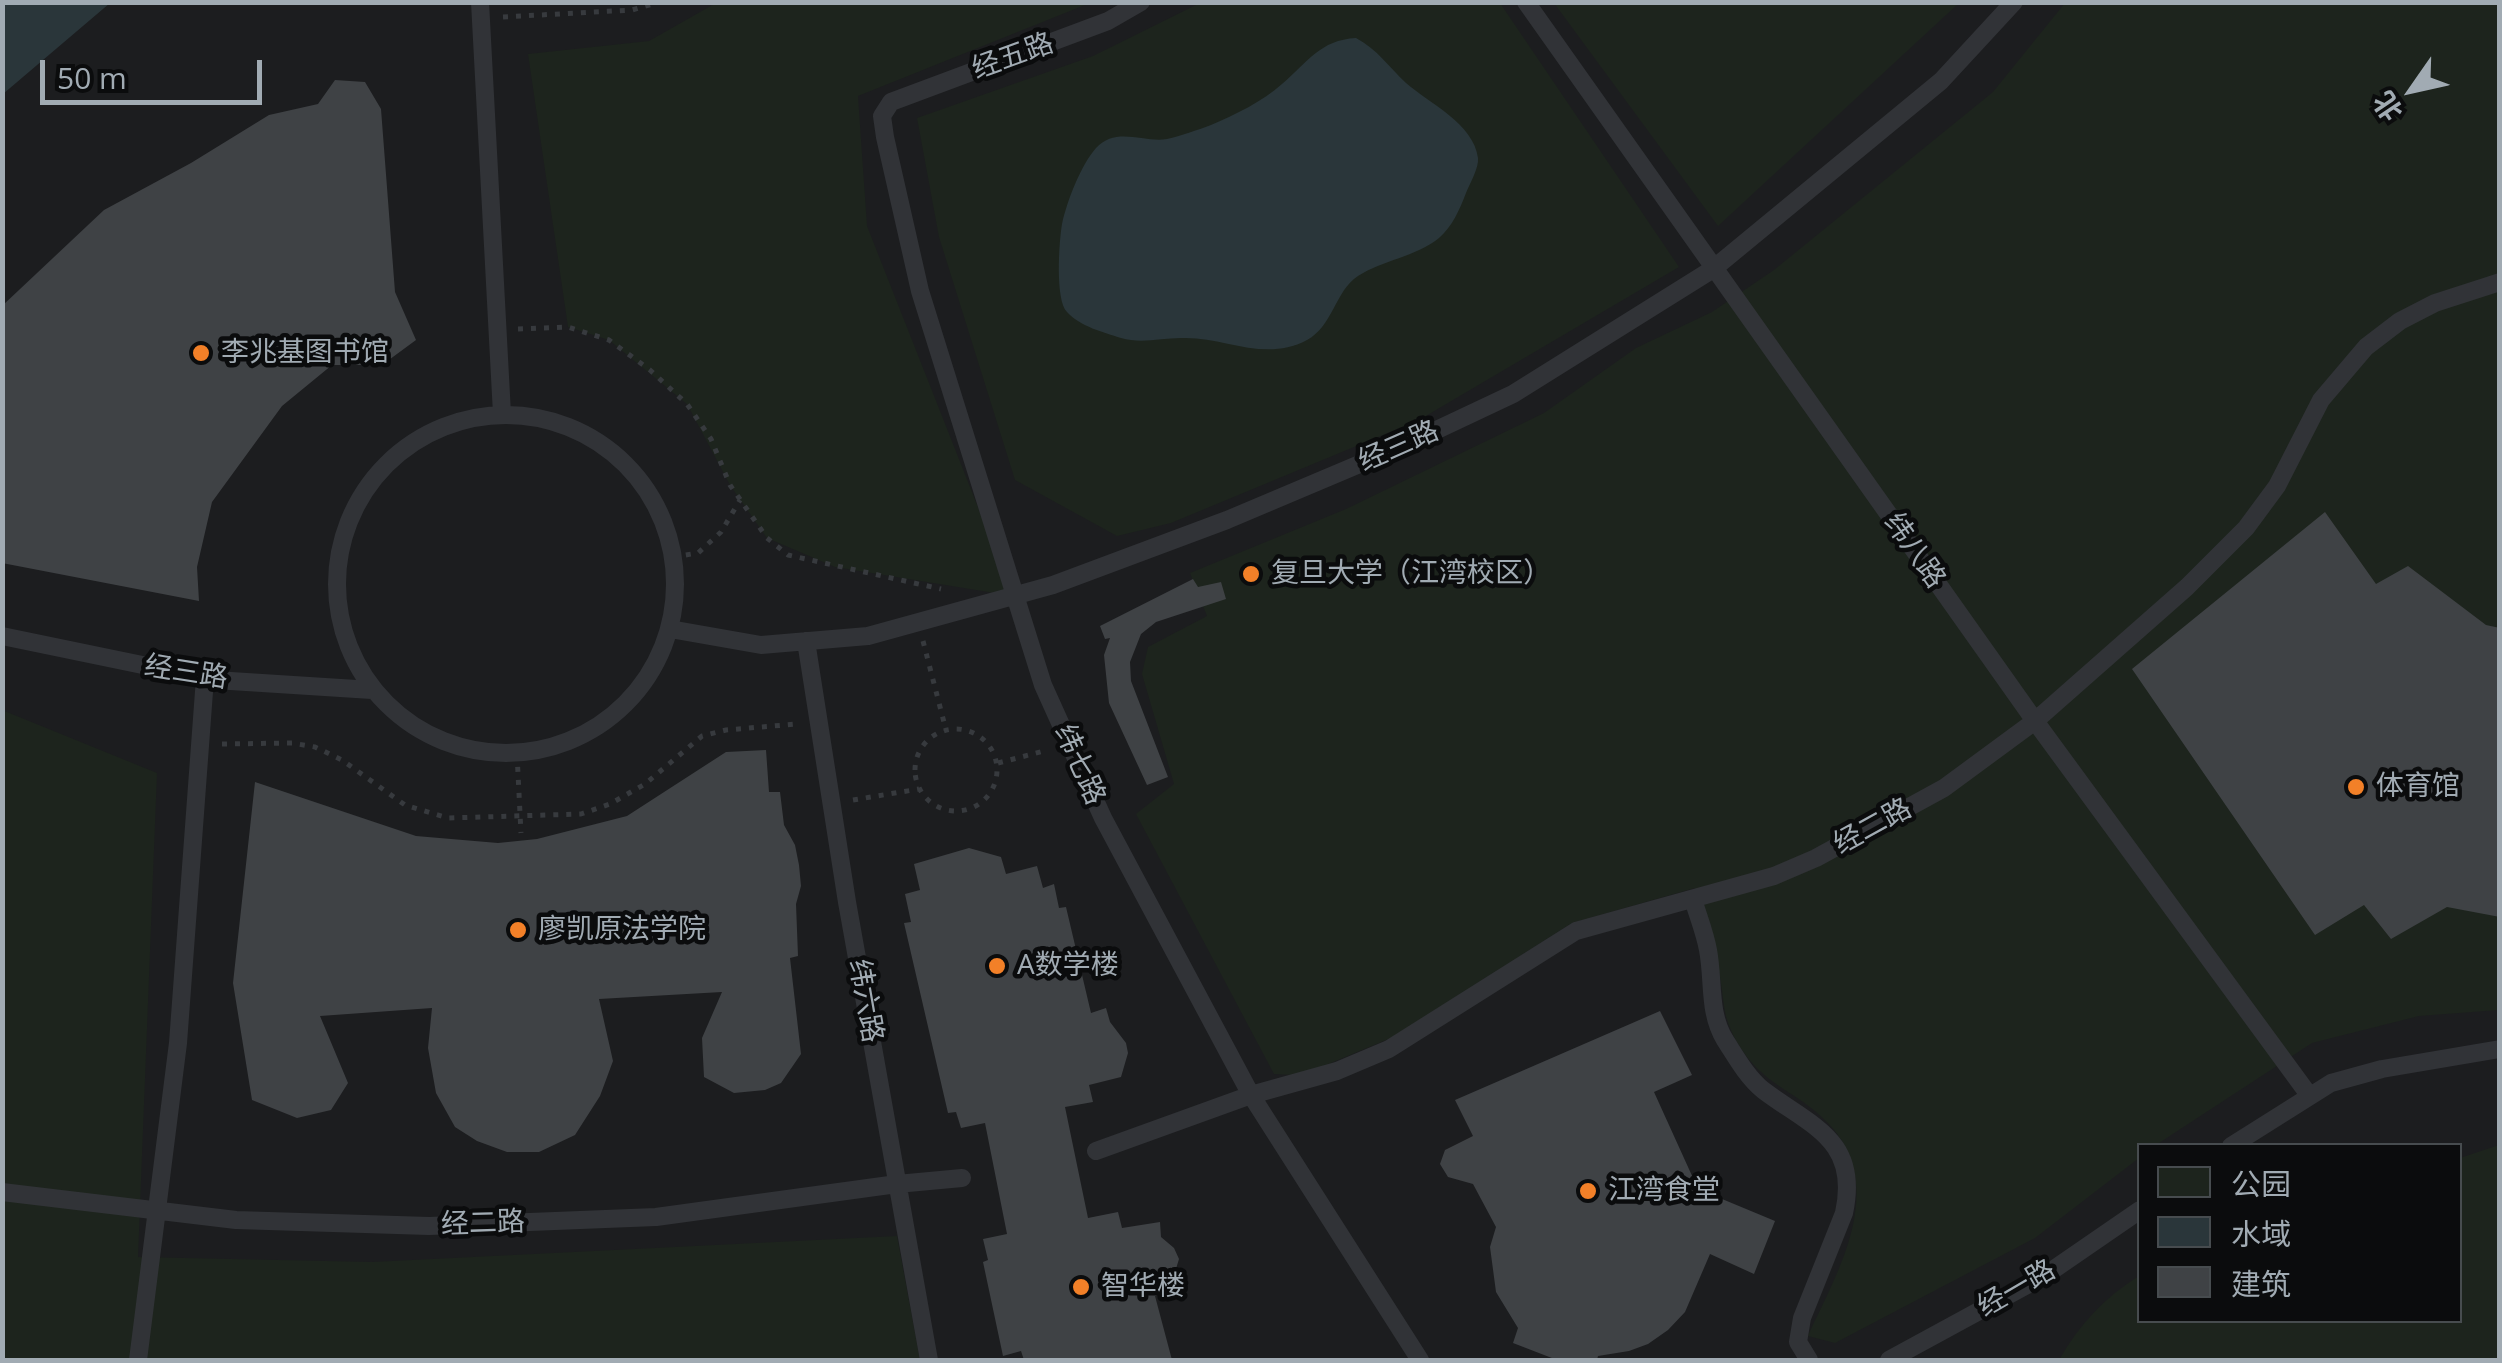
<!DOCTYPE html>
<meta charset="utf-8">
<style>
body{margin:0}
#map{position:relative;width:2502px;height:1363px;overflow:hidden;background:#101112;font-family:"Open Sans","Noto Sans SC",sans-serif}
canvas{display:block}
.frame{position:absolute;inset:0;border:5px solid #a1abb3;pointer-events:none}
.legend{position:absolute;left:2137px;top:1143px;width:325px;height:180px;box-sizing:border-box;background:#0b0c0d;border:2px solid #474c4f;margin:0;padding:12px 18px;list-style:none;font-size:30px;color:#a1abb3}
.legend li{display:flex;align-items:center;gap:20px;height:50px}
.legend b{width:50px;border:2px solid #474c4f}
.north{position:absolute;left:2362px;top:40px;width:100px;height:100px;-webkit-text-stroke:8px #0b0c0d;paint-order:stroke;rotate:236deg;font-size:28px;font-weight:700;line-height:40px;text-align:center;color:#a1abb3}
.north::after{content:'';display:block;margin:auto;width:35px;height:45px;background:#a1abb3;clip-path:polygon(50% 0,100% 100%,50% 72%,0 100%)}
.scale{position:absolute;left:40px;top:60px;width:222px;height:45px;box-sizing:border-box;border:5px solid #a1abb3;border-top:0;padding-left:12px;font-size:30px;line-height:35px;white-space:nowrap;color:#a1abb3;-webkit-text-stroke:8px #0b0c0d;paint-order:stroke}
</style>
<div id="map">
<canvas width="2502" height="1363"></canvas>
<div class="frame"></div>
<ul class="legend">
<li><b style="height:28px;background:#1d241d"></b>公园</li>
<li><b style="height:28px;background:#2a363a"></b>水域</li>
<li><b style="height:28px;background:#3f4245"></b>建筑</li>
</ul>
<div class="north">北</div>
<div class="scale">50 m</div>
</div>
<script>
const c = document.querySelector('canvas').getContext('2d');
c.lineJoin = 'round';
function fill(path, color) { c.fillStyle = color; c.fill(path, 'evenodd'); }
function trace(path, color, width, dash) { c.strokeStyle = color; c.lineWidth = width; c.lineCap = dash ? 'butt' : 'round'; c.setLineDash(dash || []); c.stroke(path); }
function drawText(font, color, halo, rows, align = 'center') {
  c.font = font + ' "Open Sans","Noto Sans SC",sans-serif'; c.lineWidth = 9; c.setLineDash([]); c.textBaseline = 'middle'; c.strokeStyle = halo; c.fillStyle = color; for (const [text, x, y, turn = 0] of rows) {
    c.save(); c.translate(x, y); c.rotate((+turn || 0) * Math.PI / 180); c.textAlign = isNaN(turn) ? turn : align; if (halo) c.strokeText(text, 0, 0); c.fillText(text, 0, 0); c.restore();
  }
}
fill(new Path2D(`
 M 3,3 L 2499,3 L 2499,1360 L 3,1360 ZM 2140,1146 L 2460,1146 L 2460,1320 L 2140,1320 Z`), '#1c1d1f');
fill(new Path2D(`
 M 716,3 L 1090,3 L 858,96 L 867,226 L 1013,596 L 835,567 L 767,538 L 730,485 L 687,404 L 609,340 L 568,327 L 528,54 L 649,41 Z
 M 1200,3 L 1500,3 L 1679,267 L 1419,420 L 1171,523 L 1117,536 L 1015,480 L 939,237 L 917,118 L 1093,56 Z
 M 1554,3 L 1959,3 L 1718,226 Z
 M 2065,3 L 2499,3 L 2499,1010 L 2419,1016 L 2312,1043 L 2156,1145 L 2140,1146 L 2139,1158 L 2035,1238 L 1835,1343 L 1808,1336 C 1838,1271 1889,1187 1828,1123 C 1797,1090 1763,1087 1737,1042 C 1722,1015 1725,1005 1720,977 C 1714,947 1705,917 1695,888 L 1572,923 L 1391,1038 L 1321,1067 L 1293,1075 L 1274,1074 L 1136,814 L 1174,784 L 1142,674 L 1148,647 L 1207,616 L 1190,573 L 1346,509 L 1544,413 L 1636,348 L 1712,312 L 1774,270 L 1993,92 Z
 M 2,710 L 157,773 L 138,1257 L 372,1262 L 897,1236 L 920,1360 L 3,1360 Z
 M 2499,1145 L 2499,1360 L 2059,1360 C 2079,1325 2105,1297 2139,1276 L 2140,1320 L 2460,1320 L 2460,1158 Z`), '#1d241d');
fill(new Path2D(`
 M 3,2 L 110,2 L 110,3 L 3,94 Z
 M 1356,38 C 1377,49 1389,67 1406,83 C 1429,103 1474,124 1478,158 C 1479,168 1470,183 1466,193 C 1460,209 1452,227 1439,238 C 1415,257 1383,260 1358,276 C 1335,291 1333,326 1307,340 C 1264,363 1224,336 1181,338 C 1161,338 1141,344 1121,338 C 1103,332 1081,327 1067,312 C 1055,300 1059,241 1062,224 C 1067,201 1081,165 1096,148 C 1116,126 1144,143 1167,139 C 1181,136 1197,130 1211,125 C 1235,115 1263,101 1282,84 C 1308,62 1320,40 1356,38 Z`), '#2a363a');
fill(new Path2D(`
 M 335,80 L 365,82 L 381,109 L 395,292 L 416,340 L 382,365 L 332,365 L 282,406 L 212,502 L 197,567 L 199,601 L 2,563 L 2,306 L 104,210 L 191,163 L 269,115 L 318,104 Z
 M 2325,512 L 2376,584 L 2408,566 L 2486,625 L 2500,628 L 2500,917 L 2447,907 L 2391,939 L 2364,905 L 2315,935 L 2132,669 Z
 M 1193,579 L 1198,587 L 1221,582 L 1226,599 L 1156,622 L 1141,634 L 1130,662 L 1131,681 L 1168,777 L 1147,785 L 1109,703 L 1104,655 L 1110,638 L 1105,639 L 1100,626 Z
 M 766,750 L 769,792 L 780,792 L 784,825 L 795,845 L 799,865 L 801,886 L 796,904 L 798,956 L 790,958 L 801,1054 L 781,1083 L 765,1090 L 734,1093 L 704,1077 L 702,1038 L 722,992 L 599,999 L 613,1061 L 600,1096 L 575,1135 L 539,1152 L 507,1152 L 477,1141 L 455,1127 L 436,1093 L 428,1048 L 432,1008 L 320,1016 L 348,1083 L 331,1110 L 297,1118 L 252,1100 L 233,983 L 255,782 L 416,836 L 498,843 L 537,839 L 627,816 L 726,752 Z
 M 969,848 L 1001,857 L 1006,874 L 1037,866 L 1043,888 L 1054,884 L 1059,908 L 1066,907 L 1091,1013 L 1106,1008 L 1110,1022 L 1126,1043 L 1128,1053 L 1121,1077 L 1089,1085 L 1093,1102 L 1065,1107 L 1088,1218 L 1118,1212 L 1122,1228 L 1160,1222 L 1161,1237 L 1174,1248 L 1179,1259 L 1172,1282 L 1174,1292 L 1155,1296 L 1172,1360 L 1024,1360 L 1021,1351 L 1003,1356 L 983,1262 L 988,1260 L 983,1239 L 1007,1234 L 985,1123 L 961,1128 L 956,1112 L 948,1113 L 904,923 L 911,922 L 905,894 L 920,890 L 914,864 Z
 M 1660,1011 L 1692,1075 L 1654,1092 L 1698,1189 L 1775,1221 L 1754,1274 L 1710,1254 L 1685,1312 L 1668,1330 L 1648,1344 L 1629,1351 L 1598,1356 L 1597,1360 L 1557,1360 L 1513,1343 L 1518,1328 L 1496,1292 L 1490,1247 L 1496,1227 L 1473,1184 L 1448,1177 L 1440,1164 L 1445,1150 L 1473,1136 L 1455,1100 Z`), '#3f4245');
trace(new Path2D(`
 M 503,17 L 632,10 L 660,2
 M 518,329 L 568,327 L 609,340 L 650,370 L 687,404 L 711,439 L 730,485 L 767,538 L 788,555 L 941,589
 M 673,557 L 698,553 L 721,532 L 740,500
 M 923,641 L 946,730
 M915 770a41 41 0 1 1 82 0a41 41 0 1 1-82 0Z
 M 222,744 L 292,743 L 315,747 L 342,760 L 405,805 L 448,818 L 581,814 L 610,804 L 645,784 L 702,736 L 726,730 L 796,724
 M 517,754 L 521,833
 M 998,763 L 1048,750
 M 853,800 L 919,789`), '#373a3e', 5, [5, 8]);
trace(new Path2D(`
 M 480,2 L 502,414
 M 1141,2 L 1108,21 L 891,102 L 882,116 L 885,137 L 920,291 L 1043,685 L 1103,818 L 1251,1095 L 1420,1360
 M 1526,2 L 2035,721 L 2309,1095
 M337 584a169 169 0 1 1 338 0a169 169 0 1 1-338 0Z
 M 670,629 L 761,645 L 868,636 L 1053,585 L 1227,520 L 1407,444 L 1513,394 L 1713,269 L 1941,81 L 2014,2
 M 2,636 L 215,680 L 372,690
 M 806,641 L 847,902 L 929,1360
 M 1693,899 C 1698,916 1705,933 1708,950 C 1714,982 1708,1012 1725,1040 C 1736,1057 1747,1077 1763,1090 C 1810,1126 1860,1139 1844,1213 L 1802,1318 L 1798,1342 L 1809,1360
 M 2231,1146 L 2331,1083 L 2382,1069 L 2500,1049
 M 1096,1151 L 1251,1095 L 1337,1071 L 1389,1049 L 1576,931 L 1774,876 L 1816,858 L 1944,788 L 2035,721 L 2187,587 L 2246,528 L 2277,486 L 2321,400 L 2366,347 L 2400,321 L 2435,303 L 2500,282
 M 2,1192 L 236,1220 L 429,1226 L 656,1217 L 897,1184 L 962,1178
 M 138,1360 L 178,1043 L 205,678
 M 1889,1360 L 2047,1274 L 2140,1210`), '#313337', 18);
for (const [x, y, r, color] of [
 [201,353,10,"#f28028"],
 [1251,574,10,"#f28028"],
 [2356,787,10,"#f28028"],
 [518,930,10,"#f28028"],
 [997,966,10,"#f28028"],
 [1588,1191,10,"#f28028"],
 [1081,1287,10,"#f28028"]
]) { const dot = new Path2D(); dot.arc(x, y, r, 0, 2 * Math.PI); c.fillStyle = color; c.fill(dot); trace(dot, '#0b0c0d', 4); }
drawText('28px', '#a1abb3', '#0b0c0d', [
 ["经五路",1013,57,-20],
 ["经三路",1399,447,-24],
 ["纬八路",1914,551,55],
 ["经三路",186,673,9],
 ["纬七路",1079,765,66],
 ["经二路",1873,827,-29],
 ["纬六路",865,1001,80],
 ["经二路",483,1224,-2],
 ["经一路",2017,1289,-30]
]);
drawText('28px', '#a1abb3', '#0b0c0d', [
 ["李兆基图书馆",221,353],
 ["复旦大学（江湾校区）",1271,574],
 ["体育馆",2376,787],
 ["廖凯原法学院",538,930],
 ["A数学楼",1017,966],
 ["江湾食堂",1608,1191],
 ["智华楼",1101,1287]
], 'left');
</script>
